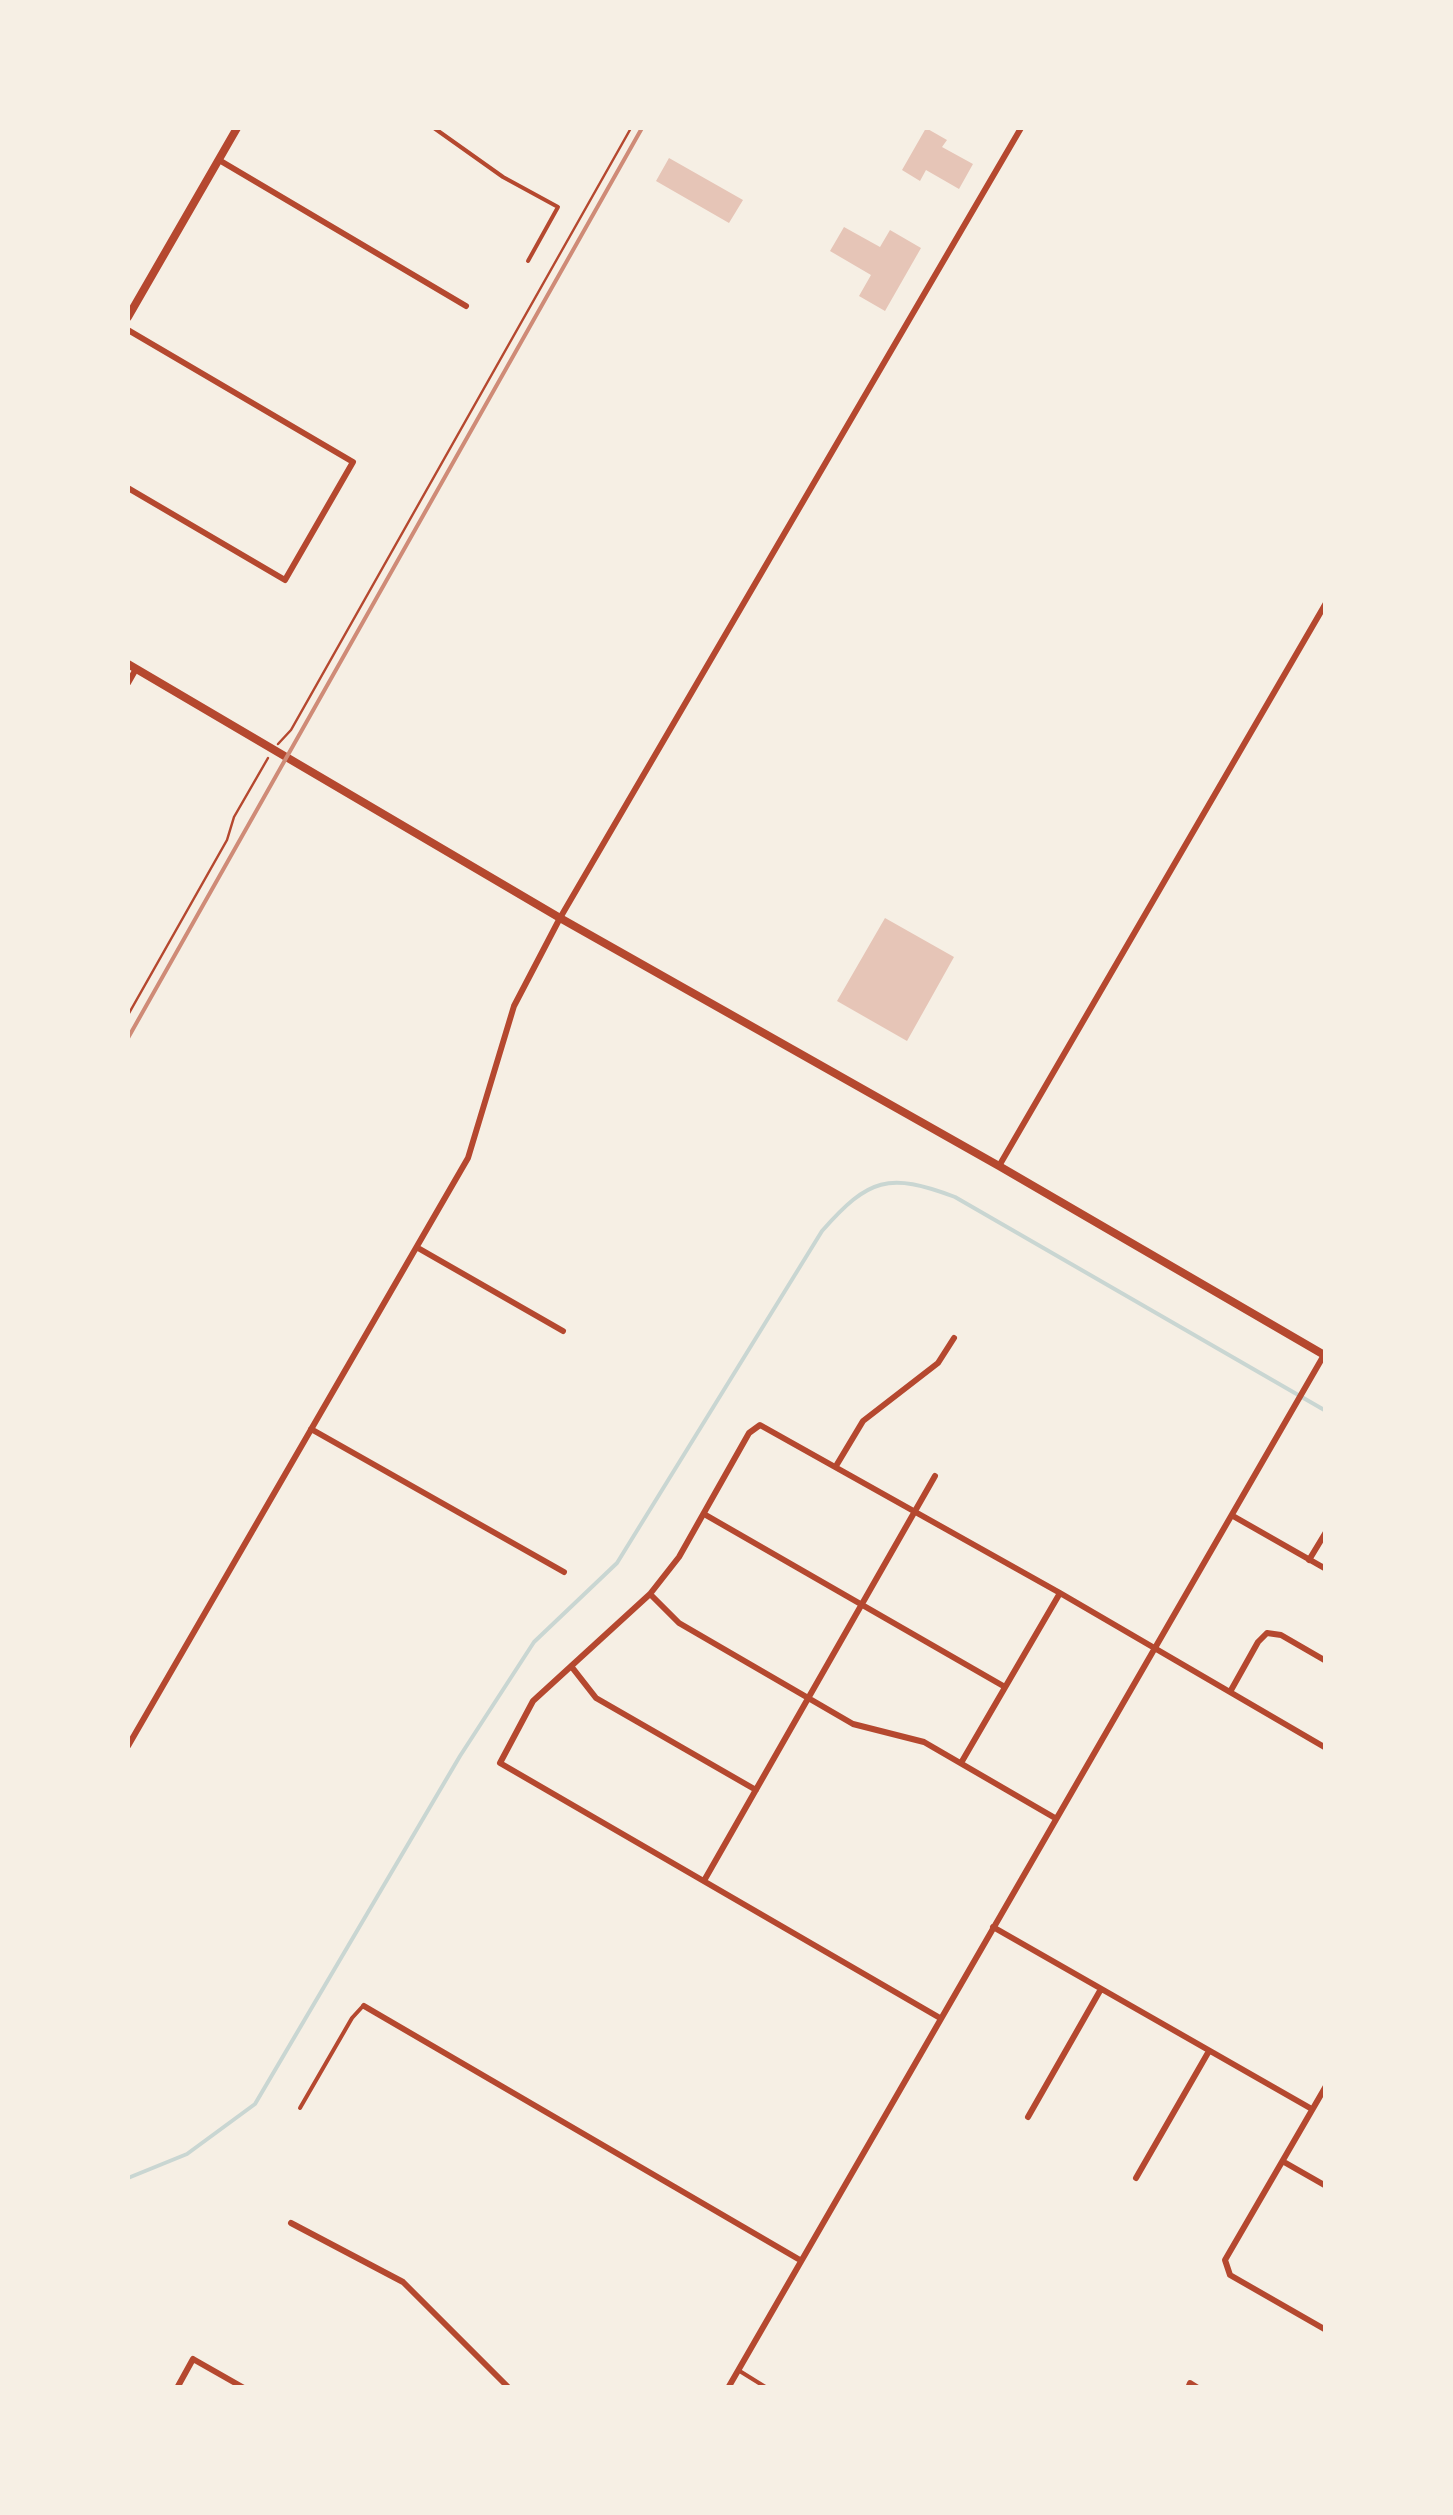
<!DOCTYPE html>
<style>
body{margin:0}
#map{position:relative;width:1453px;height:2515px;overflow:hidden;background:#f6efe4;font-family:"DM Sans",sans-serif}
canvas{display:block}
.frame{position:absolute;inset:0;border:130px solid #f6efe4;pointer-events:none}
</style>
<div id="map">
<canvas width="1453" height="2515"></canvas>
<div class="frame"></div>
</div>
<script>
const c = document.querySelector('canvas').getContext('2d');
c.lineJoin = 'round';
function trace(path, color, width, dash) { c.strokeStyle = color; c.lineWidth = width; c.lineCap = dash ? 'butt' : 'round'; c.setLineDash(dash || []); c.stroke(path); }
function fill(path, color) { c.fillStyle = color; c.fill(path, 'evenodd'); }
trace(new Path2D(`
 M 128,2178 L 187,2154 L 255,2104 L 460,1756 L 534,1642 L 617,1563 L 822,1231 C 869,1178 888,1172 955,1197 L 1326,1411`), '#c9d6d2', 4);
fill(new Path2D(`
 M 926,128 L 947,140 L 942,147 L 973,164 L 959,189 L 926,170 L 920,181 L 902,170 Z
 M 669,158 L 743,200 L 729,223 L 656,181 Z
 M 844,227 L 880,247 L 890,230 L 921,248 L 885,311 L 859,296 L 871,275 L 830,251 Z
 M 885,918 L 954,957 L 907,1041 L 837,1001 Z`), '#e6c5b7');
trace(new Path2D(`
 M 278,744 L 291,730 L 631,128
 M 128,1015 L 227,840 L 234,817 L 268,758`), '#b5482f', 2.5);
trace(new Path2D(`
 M 434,128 L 503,177 L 558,207 L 528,261
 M 300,2108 L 352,2018 L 363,2006
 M 738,2370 L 767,2388`), '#b5482f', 4);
trace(new Path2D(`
 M 219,160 L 466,306
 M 128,330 L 353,462 L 285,580 L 128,488
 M 128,683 L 136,669
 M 999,1166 L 1326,603
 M 418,1248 L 563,1331
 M 311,1429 L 564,1572
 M 836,1466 L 863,1421 L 938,1363 L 954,1338
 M 704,1514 L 1005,1687
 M 1233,1516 L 1326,1569
 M 1309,1560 L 1326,1532
 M 650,1594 L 679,1623 L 853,1724 L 924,1742 L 1055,1818
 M 571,1666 L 596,1698 L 756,1790
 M 1230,1692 L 1258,1642 L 1267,1633 L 1281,1635 L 1326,1661
 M 128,1746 L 468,1158 L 514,1006 L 560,918 L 1021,128
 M 961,1763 L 1060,1593
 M 705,1879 L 935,1476
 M 993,1927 L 1310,2108
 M 364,2006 L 800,2260
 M 940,2018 L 500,1763 L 533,1701 L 650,1594 L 679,1557 L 749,1433 L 760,1425 L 1060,1593 L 1326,1748
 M 1326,2086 L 1225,2260 L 1230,2275 L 1326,2330
 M 1028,2117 L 1101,1989
 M 1284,2162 L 1326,2186
 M 1136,2178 L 1209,2051
 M 291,2223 L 403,2282 L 509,2388
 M 177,2388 L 193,2359 L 244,2388
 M 728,2388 L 1324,1355
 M 1188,2388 L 1190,2383 L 1198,2388`), '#b5482f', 6);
trace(new Path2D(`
 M 128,317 L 237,128
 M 128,664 L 560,918 L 999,1166 L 1326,1356`), '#b5482f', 8);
trace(new Path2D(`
 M 128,1038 L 642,128`), '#cf8b77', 4);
</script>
